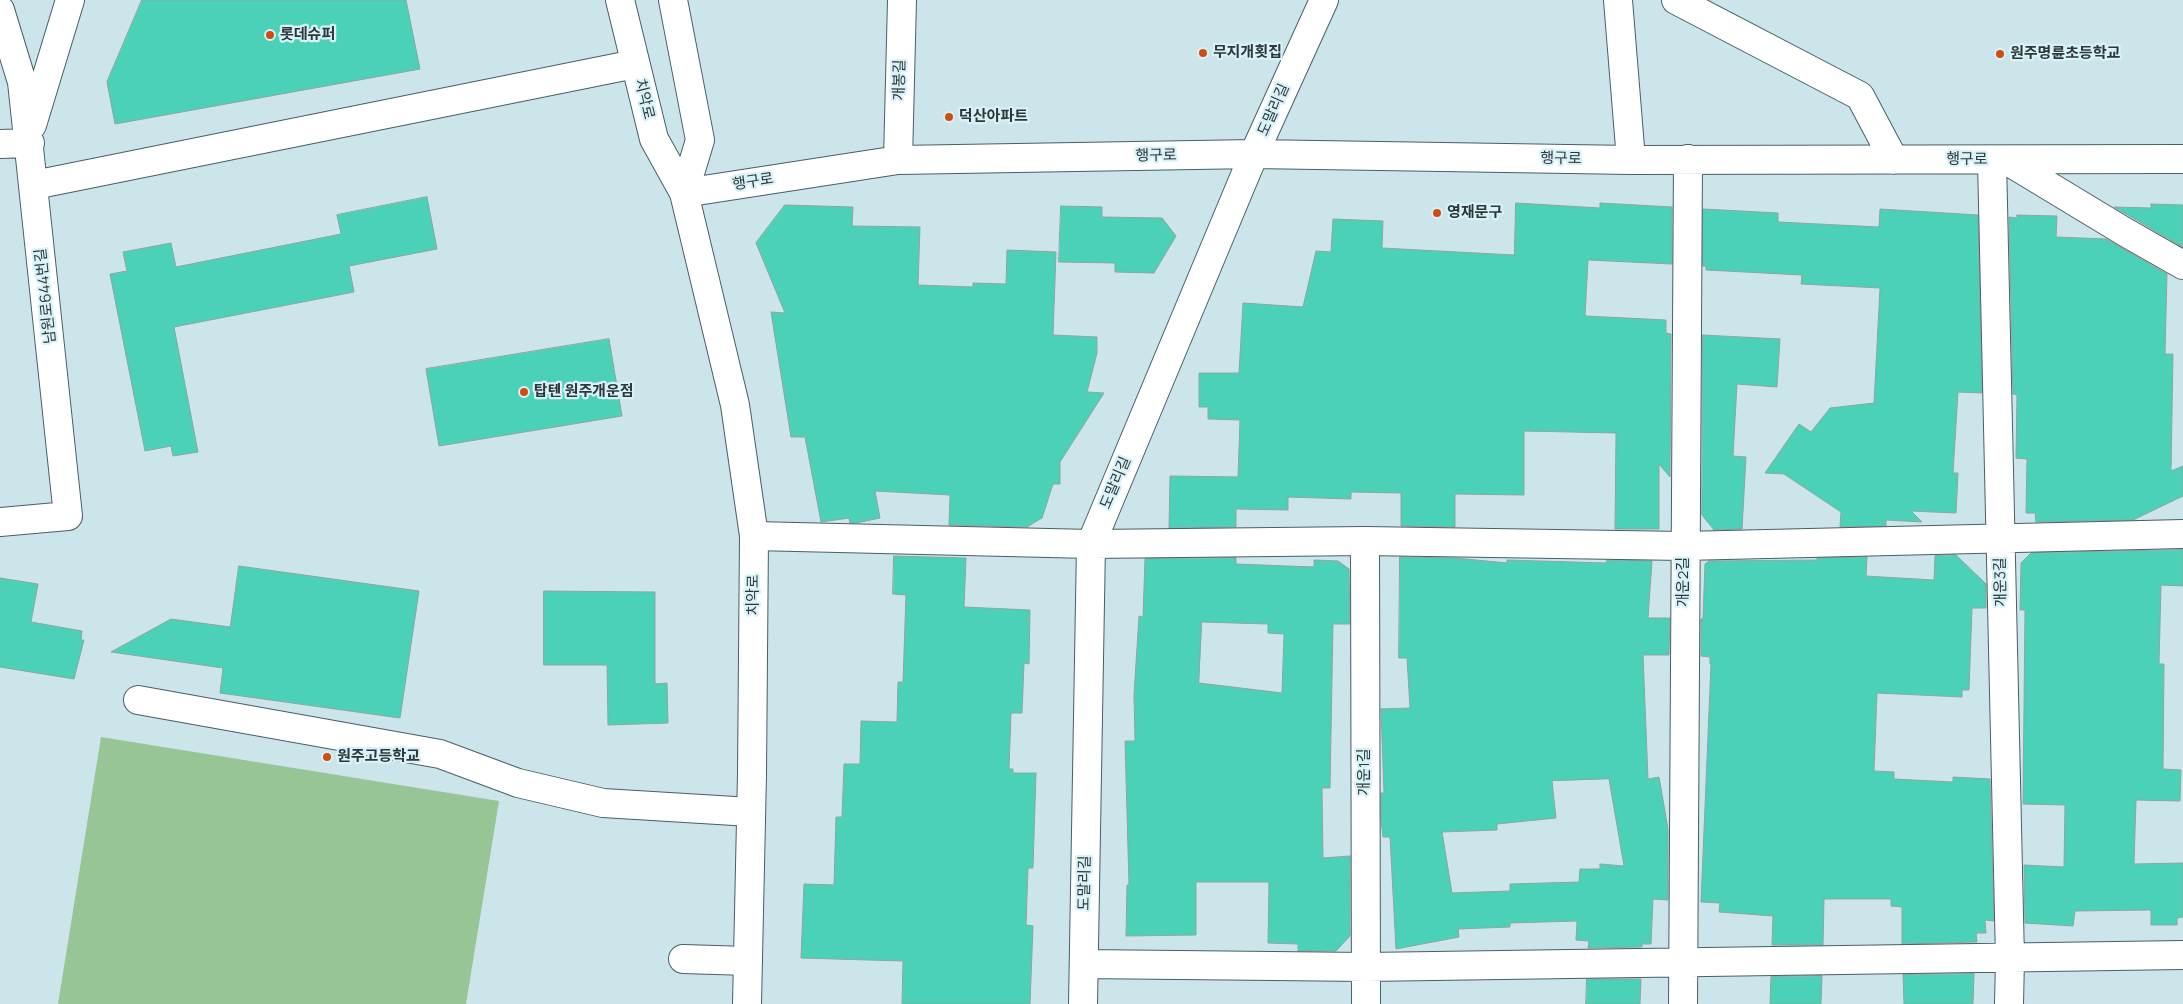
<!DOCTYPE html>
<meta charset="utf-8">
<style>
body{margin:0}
canvas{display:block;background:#cbe5eb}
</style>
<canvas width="2183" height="1004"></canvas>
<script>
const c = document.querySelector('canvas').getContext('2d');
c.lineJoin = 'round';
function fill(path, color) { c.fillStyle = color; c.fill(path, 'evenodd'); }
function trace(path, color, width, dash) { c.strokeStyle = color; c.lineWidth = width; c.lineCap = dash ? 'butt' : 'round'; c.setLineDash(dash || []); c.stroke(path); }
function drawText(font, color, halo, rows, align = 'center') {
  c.font = font + ' Manrope,"Noto Sans KR",sans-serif'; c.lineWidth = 4.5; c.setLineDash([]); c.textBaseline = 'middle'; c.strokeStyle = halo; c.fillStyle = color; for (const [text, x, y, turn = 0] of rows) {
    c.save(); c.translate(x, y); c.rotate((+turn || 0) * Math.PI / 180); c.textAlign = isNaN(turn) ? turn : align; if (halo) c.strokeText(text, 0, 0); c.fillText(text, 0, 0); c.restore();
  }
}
fill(new Path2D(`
 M 101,737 L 499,801 L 466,1004 L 58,1004 Z`), '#98c596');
const building = new Path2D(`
 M 142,0 L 406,0 L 420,69 L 115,124 L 107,82 Z
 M 427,197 L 437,249 L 349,266 L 354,292 L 174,327 L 198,452 L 173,456 L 171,446 L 145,451 L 110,274 L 127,271 L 123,252 L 171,243 L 176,267 L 341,234 L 337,215 Z
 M 1516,203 L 1600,208 L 1600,203 L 1672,207 L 1672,264 L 1588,260 L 1585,316 L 1666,320 L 1666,333 L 1671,334 L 1670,477 L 1659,464 L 1659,529 L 1615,529 L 1616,433 L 1524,431 L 1524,495 L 1455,494 L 1455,527 L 1401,526 L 1401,493 L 1351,492 L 1351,499 L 1288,497 L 1288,510 L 1236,509 L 1236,527 L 1169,528 L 1170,476 L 1238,477 L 1240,420 L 1208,419 L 1208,407 L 1199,407 L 1199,373 L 1239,373 L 1243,303 L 1303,307 L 1316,251 L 1331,252 L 1333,219 L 1383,221 L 1382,248 L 1514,255 Z
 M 2151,204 L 2183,205 L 2183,247 L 2114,207 L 2151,208 Z
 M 785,205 L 853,207 L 852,226 L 920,227 L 918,285 L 973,287 L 973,283 L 1006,284 L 1007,250 L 1056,252 L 1053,335 L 1097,337 L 1097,353 L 1087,392 L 1104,393 L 1060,462 L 1060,484 L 1053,484 L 1042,518 L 1027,527 L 949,525 L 950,495 L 875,491 L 880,518 L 856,523 L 850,523 L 849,518 L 821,522 L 805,437 L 791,437 L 771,312 L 785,313 L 756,243 Z
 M 1061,206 L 1102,207 L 1102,217 L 1162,218 L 1176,236 L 1154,273 L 1115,272 L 1115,263 L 1059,262 Z
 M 1703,209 L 1778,213 L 1778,222 L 1879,227 L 1880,209 L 1978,215 L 1982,393 L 1958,392 L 1953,473 L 1958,473 L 1956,513 L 1911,511 L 1922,522 L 1886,520 L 1886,526 L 1840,527 L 1841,512 L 1784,474 L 1765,473 L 1799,424 L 1811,432 L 1830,408 L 1874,403 L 1880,288 L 1801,284 L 1802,275 L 1706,270 L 1706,266 L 1703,266 Z
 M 2017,215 L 2057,216 L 2056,237 L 2106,239 L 2167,274 L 2165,354 L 2173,354 L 2171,471 L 2183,466 L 2183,496 L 2133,520 L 2036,522 L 2035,513 L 2026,513 L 2027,459 L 2016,458 L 2017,395 L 2013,394 L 2009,217 L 2017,218 Z
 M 1703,335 L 1780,339 L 1777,387 L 1737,384 L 1733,456 L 1746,457 L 1742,529 L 1714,530 L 1702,515 Z
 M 609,339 L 622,416 L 439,446 L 426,369 Z
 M 2183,550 L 2183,586 L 2161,585 L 2159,664 L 2164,664 L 2163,769 L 2181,770 L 2180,801 L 2136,800 L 2134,864 L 2183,863 L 2183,917 L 2177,918 L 2177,925 L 2151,925 L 2151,910 L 2075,911 L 2073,926 L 2025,923 L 2024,865 L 2064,867 L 2065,805 L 2023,804 L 2025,610 L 2020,610 L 2021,563 L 2031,553 Z
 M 1956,555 L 1986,584 L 1986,608 L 1972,608 L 1969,690 L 1962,690 L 1962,697 L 1877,693 L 1874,771 L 1894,772 L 1894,779 L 1953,782 L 1953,777 L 1990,779 L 1994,921 L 1985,920 L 1986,933 L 1976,933 L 1977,942 L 1902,944 L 1902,907 L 1891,906 L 1891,899 L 1824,899 L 1823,945 L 1772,945 L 1773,916 L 1719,912 L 1720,903 L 1701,902 L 1711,664 L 1710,664 L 1710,657 L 1701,656 L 1701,619 L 1703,619 L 1705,564 L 1709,561 L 1817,560 L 1817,558 L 1867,557 L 1866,576 L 1934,580 L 1935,556 Z
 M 894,556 L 966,558 L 964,607 L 1030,610 L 1029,664 L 1024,663 L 1022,713 L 1011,713 L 1009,769 L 1013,769 L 1013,773 L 1036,773 L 1033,868 L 1028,868 L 1026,925 L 1033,926 L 1030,1004 L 902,1004 L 903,961 L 801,958 L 804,884 L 834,885 L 836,817 L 842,817 L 844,764 L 860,764 L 861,721 L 897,722 L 898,682 L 903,682 L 906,595 L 893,594 Z
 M 1400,557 L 1455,558 L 1507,563 L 1507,560 L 1606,563 L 1607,560 L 1652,561 L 1648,618 L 1670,618 L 1669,655 L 1643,655 L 1648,779 L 1659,777 L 1668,829 L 1668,900 L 1653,899 L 1651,944 L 1642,944 L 1642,947 L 1588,948 L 1589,941 L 1576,940 L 1577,921 L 1510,923 L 1510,927 L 1458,929 L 1459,937 L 1396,949 L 1390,837 L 1383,837 L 1381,820 L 1381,793 L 1384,793 L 1381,709 L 1410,708 L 1407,658 L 1399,658 ZM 1609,779 L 1624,866 L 1600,864 L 1600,869 L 1580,869 L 1579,882 L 1510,884 L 1510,891 L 1452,893 L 1442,832 L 1497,830 L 1497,824 L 1556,818 L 1552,781 Z
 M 1236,558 L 1236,564 L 1314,567 L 1314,560 L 1338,561 L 1349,569 L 1350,624 L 1333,624 L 1330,788 L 1322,788 L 1323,858 L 1350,856 L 1350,936 L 1336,951 L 1298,951 L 1298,944 L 1268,943 L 1269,882 L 1196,882 L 1196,935 L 1126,936 L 1127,885 L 1129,885 L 1125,741 L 1135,741 L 1134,695 L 1139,616 L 1143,617 L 1145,559 ZM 1202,622 L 1268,624 L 1268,633 L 1284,634 L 1282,693 L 1199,683 Z
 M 239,566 L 419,591 L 400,718 L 220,693 L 223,668 L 111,652 L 171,619 L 230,627 Z
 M 0,578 L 38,584 L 31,622 L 82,631 L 81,640 L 84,640 L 74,679 L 0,667 Z
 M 544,591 L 655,592 L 655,684 L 667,683 L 668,723 L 608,725 L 607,665 L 544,665 Z
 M 1974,974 L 1973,1004 L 1904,1004 L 1903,975 Z
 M 1822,976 L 1821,1004 L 1770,1004 L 1771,977 Z
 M 1587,979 L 1641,979 L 1640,1004 L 1586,1004 Z`);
fill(building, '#4cd1b9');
trace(building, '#8da59f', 1);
const minor = new Path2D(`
 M 1618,0 L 1631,160
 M 1676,0 L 1860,96 L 1894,160
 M 0,10 L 22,82 L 68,516 L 0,522
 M 32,125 L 70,0
 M 0,144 L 30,143
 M 898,160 L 902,0
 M 1992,160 L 2010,959 L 2009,1004
 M 2006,160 L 2125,232 L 2183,265
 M 34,185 L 635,64
 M 684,193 L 898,160 L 1254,154 L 1631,160 L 2183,159
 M 754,536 L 1091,544 L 1365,541 L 1684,546 L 2183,534
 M 1365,541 L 1366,1004
 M 138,700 L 440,754 L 518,783 L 603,803 L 751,812
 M 683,959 L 748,961
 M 1084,964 L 1366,967 L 2183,955
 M 1083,1004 L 1091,544 L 1254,154 L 1324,0
 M 1683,1004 L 1688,159`);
const major = new Path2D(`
 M 620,0 L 654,139 L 684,193 L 735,405 L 754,536 L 752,774 L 747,1004
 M 673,0 L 700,140 L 684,193`);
trace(minor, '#485f64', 30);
trace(major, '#485f64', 30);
trace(minor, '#fff', 28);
trace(major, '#fff', 28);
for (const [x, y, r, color] of [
 [270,35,5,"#d24c10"],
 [1203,53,5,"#d24c10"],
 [2000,54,5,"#d24c10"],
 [949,117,5,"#d24c10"],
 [1437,213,5,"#d24c10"],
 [524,392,5,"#d24c10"],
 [327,757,5,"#d24c10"]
]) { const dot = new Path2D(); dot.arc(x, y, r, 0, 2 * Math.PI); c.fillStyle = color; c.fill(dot); trace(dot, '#d8f2f8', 2); }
drawText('bold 15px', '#2d3739', '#d8f2f8', [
 ["롯데슈퍼",280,35],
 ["무지개횟집",1213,53],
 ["원주명륜초등학교",2010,54],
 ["덕산아파트",959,117],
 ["영재문구",1447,213],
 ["탑텐 원주개운점",534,392],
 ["원주고등학교",337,757]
], 'left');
drawText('15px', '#2d3739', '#d8f2f8', [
 ["개봉길",900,80,-89],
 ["치악로",644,99,76],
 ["도말리길",1274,110,-66],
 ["행구로",1156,156,-1],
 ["행구로",1561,159,1],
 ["행구로",1967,160],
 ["행구로",753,182,-9],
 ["남원로644번길",46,296,-96],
 ["도말리길",1116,483,-67],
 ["개운2길",1684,582,-90],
 ["개운3길",2001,582,-91],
 ["치악로",754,595,-90],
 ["개운1길",1365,772,-90],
 ["도말리길",1085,883,-89]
]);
</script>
